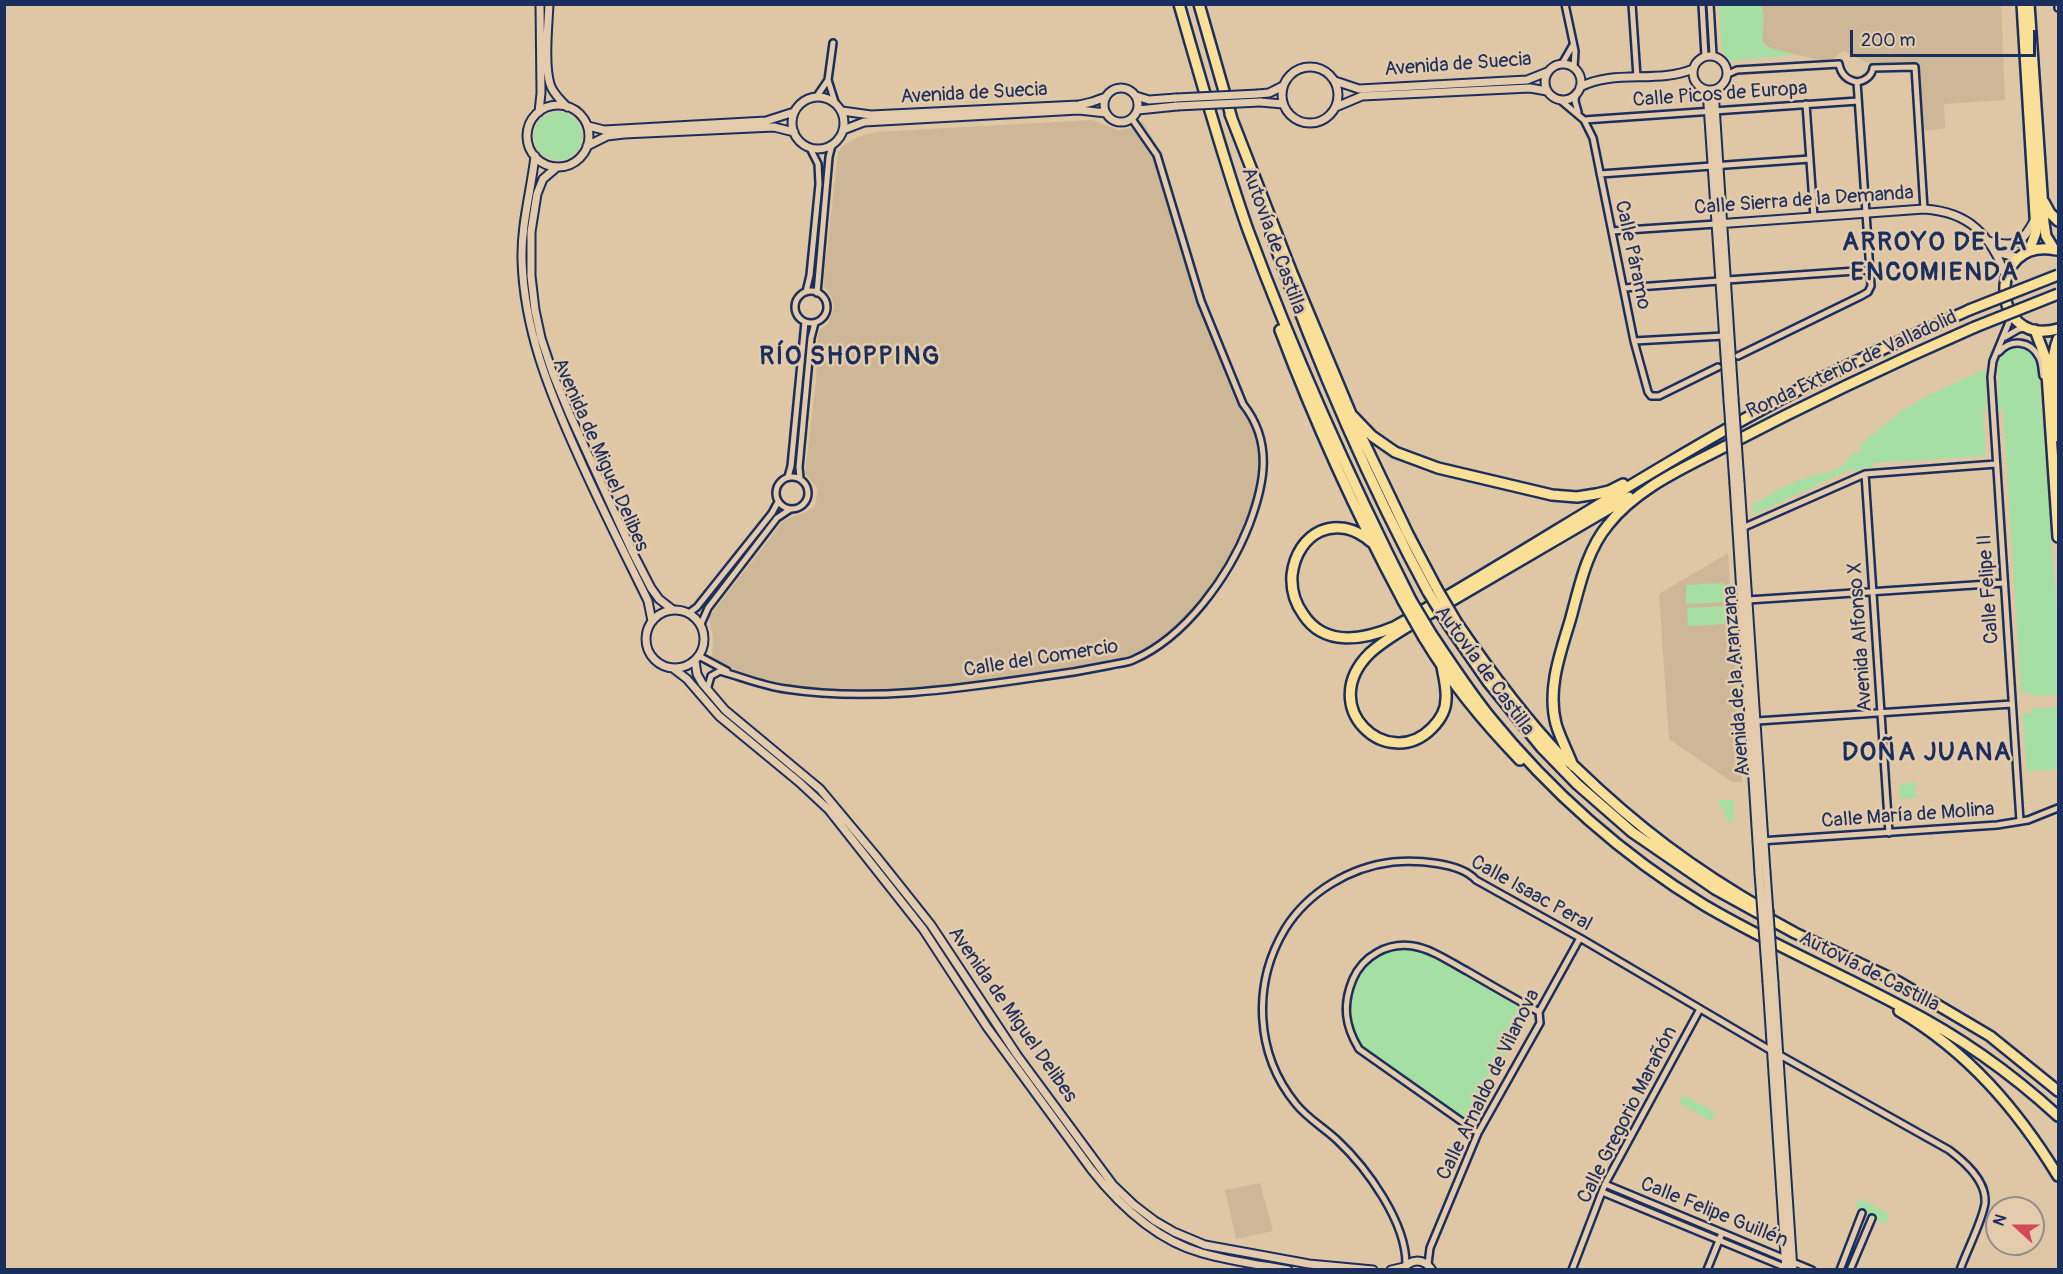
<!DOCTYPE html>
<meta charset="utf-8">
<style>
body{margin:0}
#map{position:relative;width:2063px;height:1274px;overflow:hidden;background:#dfc6a4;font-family:Pangolin,sans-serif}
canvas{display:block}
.frame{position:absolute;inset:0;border:6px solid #1b2f5e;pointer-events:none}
.north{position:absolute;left:1985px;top:1196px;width:60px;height:60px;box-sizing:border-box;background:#e4cbac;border:2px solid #948d8d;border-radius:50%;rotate:291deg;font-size:16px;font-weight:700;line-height:24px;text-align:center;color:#1b2f5e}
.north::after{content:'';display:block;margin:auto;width:21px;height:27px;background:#d1495b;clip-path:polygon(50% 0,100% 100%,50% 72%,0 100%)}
.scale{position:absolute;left:1850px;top:30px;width:186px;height:27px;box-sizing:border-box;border:3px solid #1b2f5e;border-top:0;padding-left:8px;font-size:18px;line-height:21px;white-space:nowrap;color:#1b2f5e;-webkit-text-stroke:4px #e4cbac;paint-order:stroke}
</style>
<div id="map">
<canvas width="2063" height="1274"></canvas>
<div class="frame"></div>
<div class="north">N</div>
<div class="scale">200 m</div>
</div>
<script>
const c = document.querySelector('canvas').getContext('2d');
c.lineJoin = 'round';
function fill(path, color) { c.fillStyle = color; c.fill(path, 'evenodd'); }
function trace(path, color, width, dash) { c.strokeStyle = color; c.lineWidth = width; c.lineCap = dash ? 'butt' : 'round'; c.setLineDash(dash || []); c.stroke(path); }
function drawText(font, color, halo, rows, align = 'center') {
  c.font = font + ' Pangolin,sans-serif'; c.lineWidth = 5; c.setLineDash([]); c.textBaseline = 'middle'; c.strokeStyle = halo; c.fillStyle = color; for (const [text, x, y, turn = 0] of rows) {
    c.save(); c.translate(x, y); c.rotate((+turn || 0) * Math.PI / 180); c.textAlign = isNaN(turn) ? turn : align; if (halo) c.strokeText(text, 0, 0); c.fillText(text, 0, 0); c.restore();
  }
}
fill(new Path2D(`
 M 1762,5 L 2001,5 L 2005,100 L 1944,104 L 1945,128 L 1923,131 L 1919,62 L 1872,65 L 1843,51 L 1829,62 L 1771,49 L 1765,45 L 1762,39 Z
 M 1092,120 L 1118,130 L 1133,128 L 1142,121 L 1162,154 L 1213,323 L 1264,439 L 1267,448 L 1267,471 L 1264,489 L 1245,545 L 1234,567 L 1206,606 L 1188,625 L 1144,658 L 1121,667 L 1000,689 L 896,698 L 839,699 L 780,694 L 730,679 L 733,669 L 712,658 L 713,638 L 709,617 L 784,520 L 806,512 L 815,506 L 818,489 L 805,473 L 816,381 L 818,335 L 820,330 L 828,324 L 834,307 L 832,298 L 824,286 L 824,276 L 838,153 L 842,146 L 858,137 L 877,132 Z
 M 1728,553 L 1742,782 L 1732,782 L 1669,739 L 1659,594 Z
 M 1260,1183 L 1273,1231 L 1236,1239 L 1225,1190 Z`), '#ceb797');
fill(new Path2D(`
 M 1719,5 L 1762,5 C 1770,42 1744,44 1797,55 L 1730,61 L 1722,51 Z
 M534 136a24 24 0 1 1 48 0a24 24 0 1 1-48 0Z
 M 2015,345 C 2026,347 2036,351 2038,362 L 2058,627 L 2058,695 L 2031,696 L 2030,692 L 2021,692 L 2003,409 L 1998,409 L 1999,353 Z
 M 1985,369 L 1987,410 L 1983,411 L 1986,456 L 1873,463 L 1873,468 L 1863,468 L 1855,472 L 1853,468 L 1753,515 L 1752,505 C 1768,496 1785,485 1803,479 C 1817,474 1839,473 1849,459 L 1848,456 L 1860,451 L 1860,445 L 1899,413 L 1923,398 Z
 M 1724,583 L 1726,602 L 1686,604 L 1686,585 Z
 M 1725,606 L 1726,624 L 1688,626 L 1687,608 Z
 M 2058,707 L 2058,769 L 2027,771 L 2022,714 L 2032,713 L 2031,709 Z
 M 1915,782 L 1916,798 L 1900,799 L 1899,784 Z
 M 1733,799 L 1734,822 L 1727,822 L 1724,811 L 1719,805 L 1720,800 Z
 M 1408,948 L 1419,951 L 1530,1010 L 1467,1126 L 1362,1048 C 1355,1037 1348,1026 1348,1013 C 1347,995 1355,968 1372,958 C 1382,952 1396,950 1408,948 Z
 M 1683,1095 L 1716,1113 L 1711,1121 L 1679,1103 Z
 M 1860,1198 L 1890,1215 L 1885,1225 L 1855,1208 Z`), '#a5dfa4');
const street = new Path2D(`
 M 1565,4 L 1575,51 L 1574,68
 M 1632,4 L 1637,77
 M 1702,4 L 1705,56
 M 1710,4 L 1713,55
 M 2058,4 L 2058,8
 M 833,43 L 828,80 L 835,102
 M 1562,64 L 1573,45
 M 1728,74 L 1737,70 L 1839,64 C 1841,75 1847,80 1857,82 C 1865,81 1872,76 1873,68 L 1915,67 L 1924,209
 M 1576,93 L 1575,101 L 1578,112
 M 817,96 L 828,80
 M 1559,99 L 1584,120 L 1593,138 L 1634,341 L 1648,392 L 1651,396 L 1659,396 L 1718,367
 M 1806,104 L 1814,217
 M 1584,120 L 1858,101
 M 1600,174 L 1810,159
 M 1612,231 L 1716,224
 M 1727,280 L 1870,270
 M 1624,288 L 1719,281
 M795 307a16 16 0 1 1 32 0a16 16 0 1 1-32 0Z
 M 806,292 L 810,275 L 819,184 L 818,164 L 810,148
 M 817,293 L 829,157 L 832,145
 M 2012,315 L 1993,361 L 1991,377 L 2020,821
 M 2005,337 L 2019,329 L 2026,328
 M 1634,341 L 1724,336
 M 1999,352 C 2011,339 2030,340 2039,357 C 2042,362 2042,370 2043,376
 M 1738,356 L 1861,296 L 1868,292 L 1871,286 L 1857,82
 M 1865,474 L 1889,833
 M776 493a16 16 0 1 1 32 0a16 16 0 1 1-32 0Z
 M 788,477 L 791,466 L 805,322
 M 800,478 L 799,467 L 811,338 L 815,323
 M 1740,529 L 1865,474 L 1996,464
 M 1748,600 L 2004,583
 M 689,613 L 697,607 L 772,513 L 778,502
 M 701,624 L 708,608 L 777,518 L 789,510
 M 699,656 L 727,671
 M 707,690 L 711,676 L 720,671 C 742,677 763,686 786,689 C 869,702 957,689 1039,677 C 1063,674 1087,670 1111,665 C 1118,663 1127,663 1133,660 C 1186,637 1229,576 1249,525 C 1265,483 1273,442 1243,404 L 1201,301 L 1157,155 L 1132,119
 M 1757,721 L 2012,704
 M 1760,841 L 1997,825 L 2028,820 L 2058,808
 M 1778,1054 L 1949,1150 C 1965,1162 1987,1181 1985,1203 C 1983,1220 1966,1252 1960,1270
 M 1478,1133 L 1359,1049 C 1345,1026 1342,1005 1353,979 C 1363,956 1388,942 1413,946 C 1432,949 1450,962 1467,971 C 1491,985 1515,999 1539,1012
 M 1605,1184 L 1812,1270
 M 1602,1192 L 1789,1269
 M 1406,1264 C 1406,1222 1367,1168 1337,1140 C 1323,1127 1307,1118 1296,1104 C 1255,1054 1252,984 1285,929 C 1308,892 1350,867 1393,862 C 1416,860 1460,862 1476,880 L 1580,938 L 1770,1050
 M 1428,1264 L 1430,1248 L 1478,1133 L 1540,1023 L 1539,1012 L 1580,938
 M 1572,1270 L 1605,1184 L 1700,1009
 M 1707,1270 L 1722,1233
 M 1840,1270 L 1862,1213
 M 1850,1270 L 1872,1218`);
const secondary = new Path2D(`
 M 549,4 C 548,26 544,64 550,84 C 553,94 561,100 567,107
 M1693 73a17 17 0 1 1 34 0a17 17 0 1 1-34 0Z
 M1545 82a18 18 0 1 1 36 0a18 18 0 1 1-36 0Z
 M1282 95a28 28 0 1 1 56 0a28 28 0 1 1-56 0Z
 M 1335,81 L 1359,89 L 1527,80 L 1547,72
 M 1580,87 C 1615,69 1657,84 1693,69
 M1104 105a17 17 0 1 1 34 0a17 17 0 1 1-34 0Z
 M 1707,90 L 1728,400
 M 1714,90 L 1734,398
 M 1258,94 L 1269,93 L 1283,86
 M 1136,96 L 1149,100 L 1176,98
 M792 123a26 26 0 1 1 52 0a26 26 0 1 1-52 0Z
 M 1260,102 L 1283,104
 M527 136a31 31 0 1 1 62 0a31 31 0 1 1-62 0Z
 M 1336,107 L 1362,96 L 1530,88 L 1547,91
 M 1138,110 L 1177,106
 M 842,111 L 871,115 L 1079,105 L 1092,102 L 1106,97
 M 539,112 L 541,93 L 540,4
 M 588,126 L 604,130 L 766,121 L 794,112
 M 843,130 L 864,122 L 1079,110 L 1106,113
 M 587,146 L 607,136 L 624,134 L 774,127 L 794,132
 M 535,156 C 531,191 521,225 522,260 C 524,329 549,391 577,453 C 599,503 624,552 648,601 L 652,621
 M 557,167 L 543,179 L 537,194 L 531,232 L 531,276 L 535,310 L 541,338 L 553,374 L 570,415 L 633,553 L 651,588 L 659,599 L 673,610
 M 1716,224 L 1924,209 C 1970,212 1990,235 2006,276
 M 1988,241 C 2016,248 2021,245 2035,219
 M 1997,252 L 2019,258
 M 2058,355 L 2058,381
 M 1740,483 L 1766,872
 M 1734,484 L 1759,873
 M646 639a29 29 0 1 1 58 0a29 29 0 1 1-58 0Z
 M 695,661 L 697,674 L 702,683 L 725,710 L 820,789 L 876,856 L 931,925 L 1017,1055 L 1113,1185 L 1134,1205 L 1155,1221 L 1174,1232 L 1205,1245 L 1309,1264 L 1373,1270
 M 674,669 L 687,679 L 719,716 L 799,782 L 829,810 L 923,929 L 987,1027 L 1091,1169 C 1120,1206 1156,1240 1202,1253 C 1230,1261 1260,1265 1288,1270
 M 1767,982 L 1786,1270
 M 1774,983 L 1793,1270
 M 1391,1270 L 1404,1267
 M 1402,1270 C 1411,1258 1424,1258 1432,1270`);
const highway = new Path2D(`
 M 1179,4 C 1201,80 1222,156 1248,230 C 1295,357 1350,479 1411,600
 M 1199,4 L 1232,119
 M 2022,4 L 2036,232 L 2029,251
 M 2029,4 L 2044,223 L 2046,236 L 2054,249
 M 1230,114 L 1292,273 L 1351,414 L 1372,436 L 1395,452 L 1438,468 L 1552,495 L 1577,497 L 1596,494 L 1609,491 L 1623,484
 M 2044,202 L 2050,213 L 2058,221
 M 1271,235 C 1315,357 1366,478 1428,592
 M 2056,250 C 1986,236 1989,348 2058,329
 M 1280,330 C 1315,423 1356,513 1403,601
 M 2035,330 L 2046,359 L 2058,537
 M 2058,339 C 2047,366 2056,407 2058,437
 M 1353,419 L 1408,534 L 1437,589
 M 1371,542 C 1337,512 1297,532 1292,575 C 1291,590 1295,603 1303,614 C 1324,647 1363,640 1394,627 C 1524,553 1649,470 1781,399 C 1842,366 1906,339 1969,310
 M 1457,623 C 1489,670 1522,715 1561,756 C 1565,760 1571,763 1575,767 C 1637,827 1693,869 1768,912
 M 1449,626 L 1488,682 L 1541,747 L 1577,784 L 1632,832 L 1715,889 L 1795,933 L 1897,981 L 1990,1036 L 2058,1091
 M 1432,635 C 1451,663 1469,691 1490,717 C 1549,790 1623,856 1704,905 C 1768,943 1837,972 1902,1007 C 1959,1036 2011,1073 2058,1116
 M 1424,638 C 1451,683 1484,723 1520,760
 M 1442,667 C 1444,678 1447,689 1446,699 C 1446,710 1440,720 1432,728 C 1388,773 1315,707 1370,653 C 1382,642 1397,633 1412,624 L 1629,497
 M 1573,766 C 1568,752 1560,738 1556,724 C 1547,689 1560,654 1570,621 C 1579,589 1586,551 1608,525 C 1637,488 1684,468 1724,447 C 1806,404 1890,364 1975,327
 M 1899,1011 C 1968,1052 2017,1109 2058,1176`);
trace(street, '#1b2f5e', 10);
trace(secondary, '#1b2f5e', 11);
trace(highway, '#1b2f5e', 14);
trace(street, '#e4cbac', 5);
trace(secondary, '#e4cbac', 7);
trace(highway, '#fadf96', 9);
const secondaryBridge = new Path2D(`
 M 1176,98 L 1258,94
 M 1177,106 L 1260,102
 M 1734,398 L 1740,483
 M 1728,400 L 1734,484
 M 1766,872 L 1774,983
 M 1759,873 L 1767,982`);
const highwayBridge = new Path2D(`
 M 1969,310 L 2058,275
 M 1975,327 L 2058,294
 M 1437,589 L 1457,623
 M 1428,592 L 1449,626
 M 1411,600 L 1432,635
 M 1403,601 L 1424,638`);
trace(secondaryBridge, '#1b2f5e', 11, []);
trace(highwayBridge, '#1b2f5e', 14, []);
trace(secondaryBridge, '#e4cbac', 7);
trace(highwayBridge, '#fadf96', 9);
drawText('20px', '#1b2f5e', '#e4cbac', [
 ["Avenida de Suecia",1458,65,-4],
 ["Avenida de Suecia",974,94,-3],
 ["Calle Picos de Europa",1720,95,-4],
 ["Calle Sierra de la Demanda",1804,201,-4],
 ["Autovía de Castilla",1273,241,70],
 ["Calle Páramo",1632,255,78],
 ["Ronda Exterior de Valladolid",1852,365,-25],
 ["Avenida de Miguel Delibes",600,455,66],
 ["Calle Felipe II",1989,589,-94],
 ["Avenida Alfonso X",1861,637,-94],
 ["Calle del Comercio",1041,659,-9],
 ["Autovía de Castilla",1484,671,54],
 ["Avenida de la Aranzana",1737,681,-94],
 ["Calle María de Molina",1908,816,-4],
 ["Calle Isaac Peral",1531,894,29],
 ["Autovía de Castilla",1869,972,27],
 ["Avenida de Miguel Delibes",1012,1015,55],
 ["Calle Arnaldo de Vilanova",1489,1085,-64],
 ["Calle Gregorio Marañón",1628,1115,-63],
 ["Calle Felipe Guillén",1714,1213,22]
]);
c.letterSpacing = '1.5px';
drawText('bold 26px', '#1b2f5e', '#e4cbac', [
 ["ARROYO DE LA",1935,243],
 ["ENCOMIENDA",1935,273],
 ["RÍO SHOPPING",850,357],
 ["DOÑA JUANA",1927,753]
]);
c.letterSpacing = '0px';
</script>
